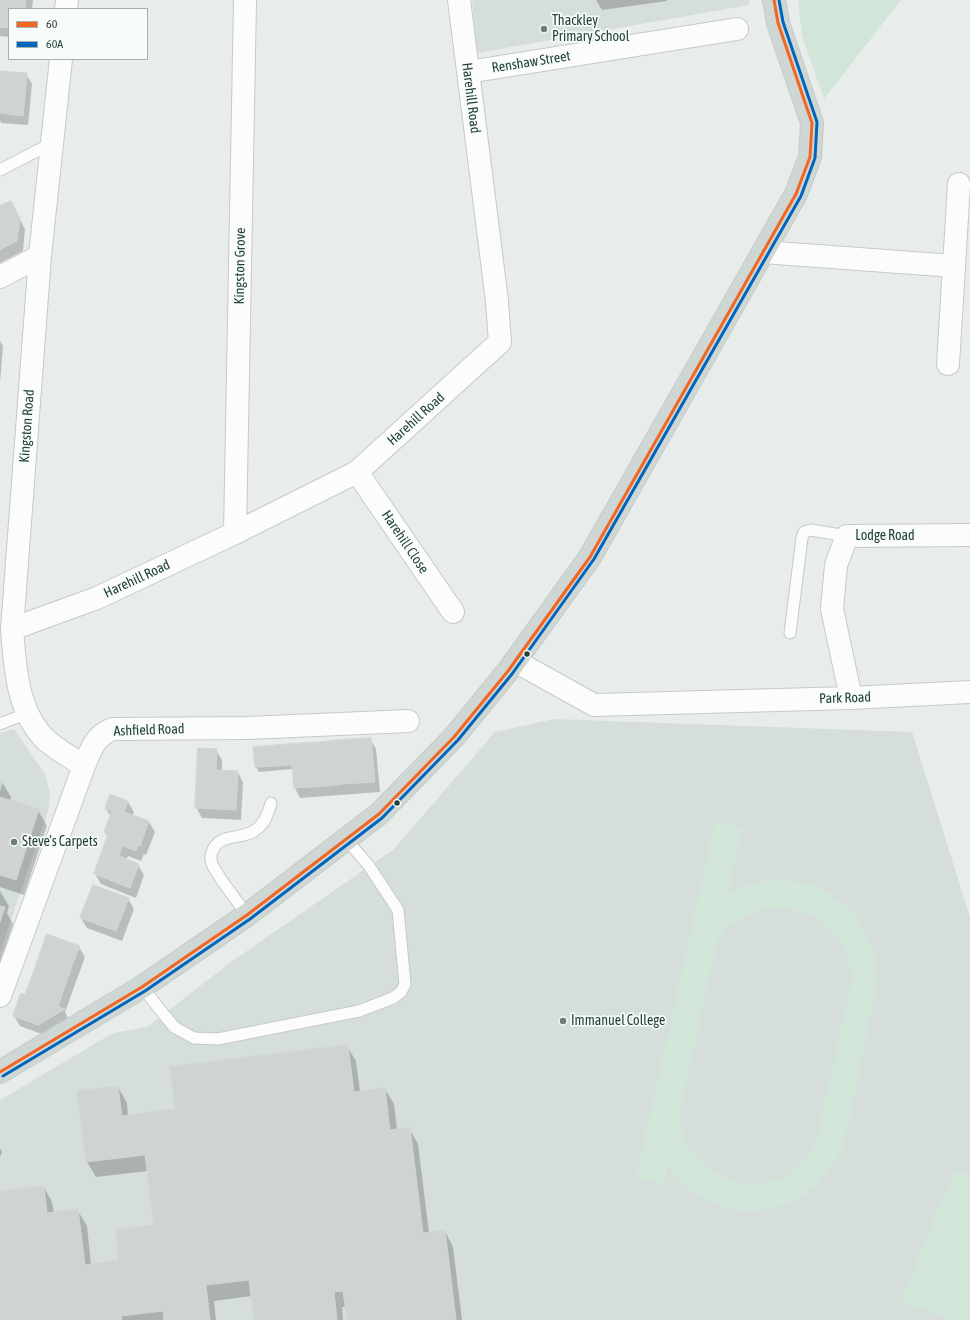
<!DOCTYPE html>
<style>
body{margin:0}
#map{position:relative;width:970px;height:1320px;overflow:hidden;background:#e8edeb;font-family:"Asap Condensed",sans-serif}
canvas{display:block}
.legend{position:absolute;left:8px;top:8px;width:140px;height:52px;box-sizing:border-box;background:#f7fbf9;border:1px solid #a3b1ad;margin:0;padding:5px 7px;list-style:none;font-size:12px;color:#24423a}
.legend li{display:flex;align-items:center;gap:8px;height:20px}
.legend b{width:20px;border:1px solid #a3b1ad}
</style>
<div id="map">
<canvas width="970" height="1320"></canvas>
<ul class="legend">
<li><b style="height:5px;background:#f26522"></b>60</li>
<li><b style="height:5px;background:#0065bd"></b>60A</li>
</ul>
</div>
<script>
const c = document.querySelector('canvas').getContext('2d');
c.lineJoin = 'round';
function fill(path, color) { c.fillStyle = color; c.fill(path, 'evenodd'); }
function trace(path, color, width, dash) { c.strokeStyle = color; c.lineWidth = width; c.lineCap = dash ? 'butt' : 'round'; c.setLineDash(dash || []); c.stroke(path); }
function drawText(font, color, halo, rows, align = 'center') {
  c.font = font + ' "Asap Condensed",sans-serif'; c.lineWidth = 3.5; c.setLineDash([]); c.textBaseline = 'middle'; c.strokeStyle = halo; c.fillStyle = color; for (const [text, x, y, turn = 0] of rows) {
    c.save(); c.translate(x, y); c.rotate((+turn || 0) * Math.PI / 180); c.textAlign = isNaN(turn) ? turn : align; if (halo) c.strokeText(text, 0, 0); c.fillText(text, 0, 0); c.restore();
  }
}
fill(new Path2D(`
 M 472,0 L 749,0 L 749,5 L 477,53 Z
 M 554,719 L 912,732 L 970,917 L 970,1320 L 0,1320 L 0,1100 L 113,1033 L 147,1027 L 231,962 L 394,849 L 495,732 Z
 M 14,729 L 45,774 L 50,793 L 48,812 L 0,952 L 0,733 Z`), '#d6dedb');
fill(new Path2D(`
 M 798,0 L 901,0 L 824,99 L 802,36 Z
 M 715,822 L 742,828 L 728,893 C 741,888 752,882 766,881 C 813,875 856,902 872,946 C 877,959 877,972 877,986 L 843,1148 C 836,1160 830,1171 821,1181 C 789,1215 731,1221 693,1192 C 683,1185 675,1175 668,1166 L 664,1183 L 636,1177 ZM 780,907 C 825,913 846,935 852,979 L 816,1143 C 813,1148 810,1154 806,1159 C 775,1197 716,1188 690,1150 C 683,1139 681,1125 680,1112 L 717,941 C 736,918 751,910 780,907 Z
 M 955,1170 L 970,1176 L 970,1320 L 948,1320 L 901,1300 Z`), '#d1e6d8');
fill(new Path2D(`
 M 0,0 L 33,0 L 32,9 L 9,9 L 9,37 L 0,36 Z
 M 596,0 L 667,0 L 667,1 L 602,10 Z
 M 0,72 L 26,74 L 32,84 L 28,125 L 1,123 L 0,120 Z
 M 0,207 L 16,212 L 25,229 L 23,251 L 0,263 Z
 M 0,341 L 3,346 L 0,383 Z
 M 370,739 L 376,749 L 380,792 L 300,798 L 295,788 L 293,769 L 259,772 L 256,767 L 254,748 Z
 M 216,750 L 222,760 L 222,772 L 238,772 L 243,783 L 241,820 L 202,818 L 196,807 Z
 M 0,781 L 2,782 L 11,797 L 10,801 L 38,810 L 47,826 L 24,895 L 0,887 Z
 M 111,796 L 128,802 L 134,812 L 132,816 L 149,822 L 155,832 L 146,855 L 144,854 L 141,861 L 128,856 L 126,860 L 138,865 L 144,875 L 136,898 L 101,884 L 95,874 L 108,838 L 105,832 L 111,817 L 106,809 Z
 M 0,891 L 9,906 L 7,913 L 13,924 L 0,963 Z
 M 128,899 L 134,909 L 122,941 L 87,928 L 81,918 Z
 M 79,947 L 85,957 L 65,1012 L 69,1020 L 44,1035 L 20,1026 L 14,1016 L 26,996 Z
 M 347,1046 L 356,1061 L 360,1092 L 385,1089 L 394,1104 L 397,1130 L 409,1128 L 418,1144 L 429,1233 L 445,1231 L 453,1247 L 462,1320 L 348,1320 L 346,1307 L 342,1307 L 343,1320 L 255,1320 L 252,1296 L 214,1301 L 216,1320 L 0,1320 L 0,1192 L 44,1187 L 52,1202 L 54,1213 L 78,1211 L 87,1226 L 91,1265 L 120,1261 L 155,1226 L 148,1171 L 96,1177 L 87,1162 L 79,1092 L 118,1087 L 127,1103 L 128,1116 L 177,1110 Z
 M 0,1148 L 2,1152 L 0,1157 Z`), '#0003');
const building = new Path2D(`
 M 0,0 L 26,0 L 25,9 L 0,7 Z
 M 0,7 L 23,9 L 9,9 L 9,28 L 0,27 Z
 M 0,71 L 27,73 L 25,94 L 0,92 Z
 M 0,92 L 25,94 L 23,116 L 0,113 Z
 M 11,201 L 20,218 L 17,241 L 5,247 L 0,238 L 0,206 Z
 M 0,238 L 5,247 L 0,250 Z
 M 371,738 L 375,782 L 358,783 L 355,739 Z
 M 355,739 L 358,783 L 342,784 L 339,740 Z
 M 339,740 L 342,784 L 326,786 L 323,742 Z
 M 323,742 L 326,786 L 310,787 L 306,743 Z
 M 306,743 L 310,787 L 294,788 L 290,744 Z
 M 290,744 L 292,765 L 255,767 L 253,747 Z
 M 198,748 L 217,749 L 216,770 L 238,771 L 236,810 L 195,808 Z
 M 0,780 L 3,781 L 0,790 Z
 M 110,794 L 128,801 L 124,812 L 149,821 L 140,846 L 138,845 L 136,851 L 106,840 L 108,834 L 104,832 L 112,811 L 105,809 Z
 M 0,797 L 39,809 L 16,880 L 0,875 Z
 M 106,840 L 122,846 L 119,856 L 139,864 L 130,888 L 94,874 Z
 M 93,885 L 129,898 L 116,931 L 80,918 Z
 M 0,906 L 5,907 L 0,922 Z
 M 47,934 L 80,946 L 72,966 L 40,954 Z
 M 40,954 L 72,966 L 65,986 L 33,974 Z
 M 33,974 L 65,986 L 58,1007 L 25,995 Z
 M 21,993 L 58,1007 L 65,1009 L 38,1025 L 13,1016 Z
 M 348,1045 L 354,1092 L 385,1088 L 390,1130 L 410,1127 L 423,1233 L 445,1230 L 456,1320 L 347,1320 L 343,1291 L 334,1292 L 337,1320 L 254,1320 L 249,1280 L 206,1285 L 210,1320 L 164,1320 L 163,1311 L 121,1316 L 122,1320 L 0,1320 L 0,1191 L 44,1186 L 47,1213 L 78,1209 L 85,1265 L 119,1260 L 116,1230 L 154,1225 L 145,1155 L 86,1162 L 77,1091 L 118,1086 L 122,1116 L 175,1109 L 170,1067 Z`);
fill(building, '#cfd4d2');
trace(building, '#d1d6d4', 1);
const service = new Path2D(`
 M 0,170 L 52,143
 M 790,633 L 802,538 L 804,532 L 811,530 L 847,536
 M 0,724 L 28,713
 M 247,915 C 236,899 222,883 213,866 C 211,862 210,857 212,852 C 218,833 240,840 254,831 C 264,825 268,815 271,803
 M 142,987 L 174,1027 L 194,1038 L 218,1039 L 359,1011 L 393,998 L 401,992 L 405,984 L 398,910 L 369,866 L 346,839`);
const minor = new Path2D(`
 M 66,9 L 67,0
 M 61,59 L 40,256 L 12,629 C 15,667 17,712 46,740 C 57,750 72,758 84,766
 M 468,72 L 737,29
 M 763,252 L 954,266 L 948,364
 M 954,266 L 959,184
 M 0,277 L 40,256
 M 357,472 L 453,612
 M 235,533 L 245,0
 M 12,629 L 97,598 L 235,533 L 357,472 L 500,342 L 497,301 L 459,0
 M 515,661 L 594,705 L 851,698 L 970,692
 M 851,698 L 832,609 L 836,565 L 847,536 L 970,535
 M 0,996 L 84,766 C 91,750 95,735 113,729 L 248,728 L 408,721`);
const primary = new Path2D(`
 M 0,1072 L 142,987 L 247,915 L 379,814 L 454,737 L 508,671 L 590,557 L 796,194 L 810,157 L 812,123 L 778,23 L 774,0`);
trace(service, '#c5cac8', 13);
trace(minor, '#c5cac8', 24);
trace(primary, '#c3ccc9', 24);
trace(service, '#fcfcfc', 11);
trace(minor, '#fcfcfc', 22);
trace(primary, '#cfd7d5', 22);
trace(new Path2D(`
 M 0,1072 L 142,987 L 247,915 L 379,814 L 454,737 L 508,671 L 590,557 L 796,194 L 810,157 L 812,123 L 778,23 L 774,0`), '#f26522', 3);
trace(new Path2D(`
 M 3,1076 L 145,991 L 250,919 L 382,818 L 458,740 L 512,674 L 594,559 L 801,196 L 815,158 L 817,122 L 783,22 L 779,0`), '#0065bd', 3);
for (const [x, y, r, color] of [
 [544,29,4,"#697e78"],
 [527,654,3.5,"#24423a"],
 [397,803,3.5,"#24423a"],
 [14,842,4,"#697e78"],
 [563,1021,4,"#697e78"]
]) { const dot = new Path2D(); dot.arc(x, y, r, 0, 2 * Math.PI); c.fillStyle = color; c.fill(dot); trace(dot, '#f7fbf9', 1.5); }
drawText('14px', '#24423a', '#f7fbf9', [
 ["Thackley",552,21],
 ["Primary School",552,37],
 ["Steve's Carpets",22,842],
 ["Immanuel College",571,1021]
], 'left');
drawText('14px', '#24423a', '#f7fbf9', [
 ["Renshaw Street",531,62,-9],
 ["Harehill Road",471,98,83],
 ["Kingston Grove",240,266,-89],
 ["Harehill Road",416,419,-42],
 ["Kingston Road",27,426,-86],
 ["Lodge Road",885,536],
 ["Harehill Close",405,542,56],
 ["Harehill Road",137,579,-25],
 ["Park Road",845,698,-2],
 ["Ashfield Road",149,730,-2]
]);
</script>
